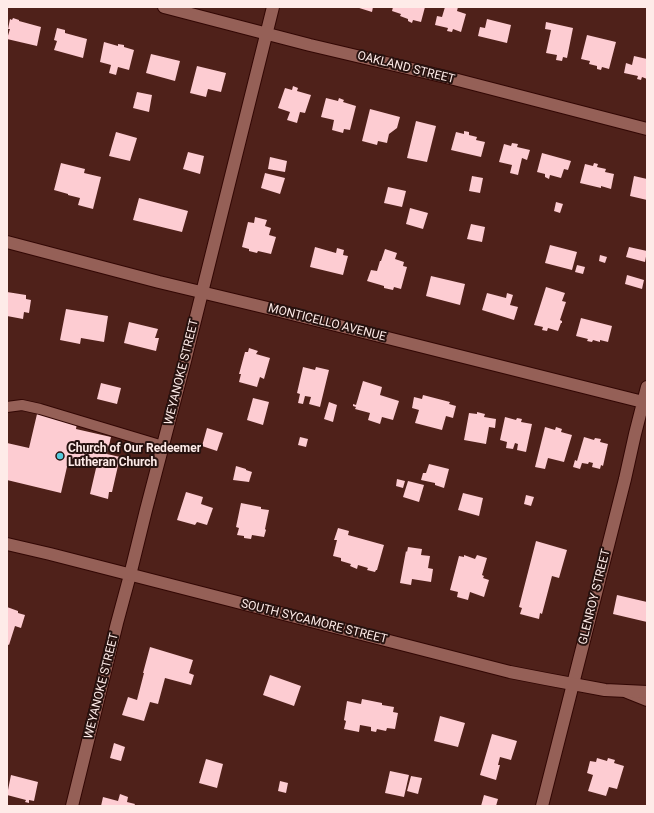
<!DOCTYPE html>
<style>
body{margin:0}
#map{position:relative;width:654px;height:813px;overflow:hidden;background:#4f211a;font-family:Roboto,sans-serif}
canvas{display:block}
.frame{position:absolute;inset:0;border:8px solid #feebe8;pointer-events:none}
</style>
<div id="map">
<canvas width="654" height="813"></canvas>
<div class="frame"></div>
</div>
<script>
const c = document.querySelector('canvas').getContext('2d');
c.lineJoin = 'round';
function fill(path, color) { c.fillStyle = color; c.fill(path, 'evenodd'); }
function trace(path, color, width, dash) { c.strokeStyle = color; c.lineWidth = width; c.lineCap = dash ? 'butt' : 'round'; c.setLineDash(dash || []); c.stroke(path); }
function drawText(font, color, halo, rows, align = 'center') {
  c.font = font + ' Roboto,sans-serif'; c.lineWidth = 4; c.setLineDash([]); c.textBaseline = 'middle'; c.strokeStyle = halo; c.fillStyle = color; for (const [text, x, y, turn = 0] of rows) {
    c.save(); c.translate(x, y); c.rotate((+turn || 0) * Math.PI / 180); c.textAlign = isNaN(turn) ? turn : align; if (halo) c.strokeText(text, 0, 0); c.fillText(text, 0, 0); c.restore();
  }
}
fill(new Path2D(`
 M 356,7 L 373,7 L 372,12 Z
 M 393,7 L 425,7 L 421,22 L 413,20 L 412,23 L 408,21 L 408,19 L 400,16 L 401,14 L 392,11 Z
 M 445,7 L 458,7 L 457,11 L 466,14 L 461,32 L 453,29 L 452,32 L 447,31 L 448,28 L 435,25 L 437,16 L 442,17 Z
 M 13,18 L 19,20 L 19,21 L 41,27 L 37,46 L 7,39 L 10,29 L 8,29 L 10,19 L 12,20 Z
 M 487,19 L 511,25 L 507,43 L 478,36 L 480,27 L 485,28 Z
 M 546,22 L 573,28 L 567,58 L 563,57 L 562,61 L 556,60 L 557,55 L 546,53 L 551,30 L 545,29 Z
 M 57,28 L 65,30 L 65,33 L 87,39 L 83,58 L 54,50 L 57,41 L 54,40 Z
 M 587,35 L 616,42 L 609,69 L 602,67 L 601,70 L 597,69 L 597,66 L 589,64 L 590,61 L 581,59 Z
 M 104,42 L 118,46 L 118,44 L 124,45 L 124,47 L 134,50 L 129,70 L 118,67 L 116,75 L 109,73 L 111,65 L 100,62 Z
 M 151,54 L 180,61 L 175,81 L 146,73 Z
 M 634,56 L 647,59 L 647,79 L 642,77 L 641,80 L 637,79 L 638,76 L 624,73 L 626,63 L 632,65 Z
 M 197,66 L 226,73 L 221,92 L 208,89 L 206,97 L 190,93 Z
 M 293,86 L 298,88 L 297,91 L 311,95 L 305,113 L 300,112 L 297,123 L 287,120 L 290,112 L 278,108 L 285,88 L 292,90 Z
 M 137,92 L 152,95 L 149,112 L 133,108 Z
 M 326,98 L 338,101 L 339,98 L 344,100 L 343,102 L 356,106 L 350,130 L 344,129 L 343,133 L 332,130 L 334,120 L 321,117 Z
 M 370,109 L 400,117 L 397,128 L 389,134 L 387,143 L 378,141 L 377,145 L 362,141 Z
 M 416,121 L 436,126 L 427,162 L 407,158 Z
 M 464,131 L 469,132 L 469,135 L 477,137 L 476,140 L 485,142 L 481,157 L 451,150 L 456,132 L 464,134 Z
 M 116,132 L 137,138 L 130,161 L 109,156 Z
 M 512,143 L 518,144 L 517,147 L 530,150 L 527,160 L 522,158 L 518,175 L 510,173 L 512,165 L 499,162 L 504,144 L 511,146 Z
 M 188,152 L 204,156 L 200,174 L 183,169 Z
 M 542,153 L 571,161 L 568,170 L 564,169 L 561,178 L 550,175 L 549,179 L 545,177 L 545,174 L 537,172 Z
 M 270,157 L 287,161 L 285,172 L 268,169 Z
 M 61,163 L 85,169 L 84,173 L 101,177 L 93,209 L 78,205 L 80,198 L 68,195 L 68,194 L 54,190 Z
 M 594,163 L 598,164 L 597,167 L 606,169 L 605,172 L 614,174 L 611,189 L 601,186 L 601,188 L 580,183 L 585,164 L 593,166 Z
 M 265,173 L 285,178 L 280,194 L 261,188 Z
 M 472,176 L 483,178 L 480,193 L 469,191 Z
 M 634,176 L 647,179 L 647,200 L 630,196 Z
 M 388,187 L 406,191 L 402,207 L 384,203 Z
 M 139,198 L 188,211 L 182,232 L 133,220 Z
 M 556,202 L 563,204 L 560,213 L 554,211 Z
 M 410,208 L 428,213 L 423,229 L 406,224 Z
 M 255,217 L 267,220 L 265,226 L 271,228 L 269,235 L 276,237 L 271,254 L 258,251 L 257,253 L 249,251 L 249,249 L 242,247 L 248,222 L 254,223 Z
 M 471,224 L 485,227 L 482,242 L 467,239 Z
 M 550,245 L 577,252 L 572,270 L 545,263 Z
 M 315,247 L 336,253 L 337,248 L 344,250 L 343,255 L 348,256 L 343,275 L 310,267 Z
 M 629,247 L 647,251 L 645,262 L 626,257 Z
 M 385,249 L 397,253 L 395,259 L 404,262 L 403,266 L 407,267 L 401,289 L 394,287 L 393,290 L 384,288 L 384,286 L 367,281 L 371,270 L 377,271 L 380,261 L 381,261 Z
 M 600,255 L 607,257 L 605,263 L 599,261 Z
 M 577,265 L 585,267 L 583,274 L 575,272 Z
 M 627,275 L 644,280 L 642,289 L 625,284 Z
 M 431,276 L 465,284 L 460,305 L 426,296 Z
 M 546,287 L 565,293 L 562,301 L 566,302 L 560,320 L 562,321 L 562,323 L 561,323 L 558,331 L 548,328 L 547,331 L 542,330 L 543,327 L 534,325 Z
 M 7,292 L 26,295 L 26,299 L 31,300 L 29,313 L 24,312 L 23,319 L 7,316 Z
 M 487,293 L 506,298 L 507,293 L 513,295 L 510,305 L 518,307 L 514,320 L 482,310 Z
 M 66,309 L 108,316 L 104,342 L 81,338 L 80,344 L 60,340 Z
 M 581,318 L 612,326 L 608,342 L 600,340 L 600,342 L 593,340 L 592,342 L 587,341 L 588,339 L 576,336 Z
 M 129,322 L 158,329 L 155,338 L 159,338 L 156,351 L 124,343 Z
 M 249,348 L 258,351 L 256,354 L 270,358 L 264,379 L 260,377 L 257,387 L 239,382 L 241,374 L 239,374 L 245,352 L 248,352 Z
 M 303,367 L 315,370 L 316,367 L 329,370 L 320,407 L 309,404 L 311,397 L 305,396 L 303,404 L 298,403 L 300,394 L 297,393 Z
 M 363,381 L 382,387 L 380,395 L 399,401 L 393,420 L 382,417 L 380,424 L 368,420 L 370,413 L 355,409 L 356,407 L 353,406 L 353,404 L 356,405 Z
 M 101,383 L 121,388 L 117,404 L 97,399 Z
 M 423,395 L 450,402 L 449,404 L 456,406 L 453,418 L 446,416 L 442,430 L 415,423 L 419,410 L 412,408 L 414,397 L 422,399 Z
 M 253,398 L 269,402 L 263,425 L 247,420 Z
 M 329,402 L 337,405 L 333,422 L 324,419 Z
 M 477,412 L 485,414 L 484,417 L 496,419 L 495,428 L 489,427 L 486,444 L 464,440 L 469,413 L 477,414 Z
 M 37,414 L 77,423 L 76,429 L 111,437 L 107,454 L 120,457 L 112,492 L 109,492 L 108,499 L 90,494 L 97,464 L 69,458 L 61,493 L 7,480 L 7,443 L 29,448 Z
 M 505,417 L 516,420 L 517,418 L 522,419 L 521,422 L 532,424 L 526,452 L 517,450 L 518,444 L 515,443 L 513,449 L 506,448 L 507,442 L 500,440 Z
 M 545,427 L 555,430 L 556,427 L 562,429 L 561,432 L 572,435 L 564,462 L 548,458 L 545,469 L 535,467 Z
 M 207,428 L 223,433 L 217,451 L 202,446 Z
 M 300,437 L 308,439 L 306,447 L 298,445 Z
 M 584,437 L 594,440 L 595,438 L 601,439 L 600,442 L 608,444 L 603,466 L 601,465 L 600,469 L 592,467 L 593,463 L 589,462 L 588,464 L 582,463 L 580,469 L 573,467 L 575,460 L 577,461 Z
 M 429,464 L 449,469 L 444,488 L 435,485 L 435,483 L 421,480 L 423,473 L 426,473 Z
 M 236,466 L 246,469 L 246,470 L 252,472 L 249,482 L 233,480 Z
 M 397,479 L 405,481 L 403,488 L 396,486 Z
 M 408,481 L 424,485 L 419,502 L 403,497 Z
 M 186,492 L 203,497 L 201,504 L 213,508 L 207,525 L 197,522 L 195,525 L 177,520 Z
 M 463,493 L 483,498 L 479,516 L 458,510 Z
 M 526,495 L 534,497 L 531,506 L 524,504 Z
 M 241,503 L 261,507 L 261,509 L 269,510 L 265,529 L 266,530 L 264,537 L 252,535 L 251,539 L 244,538 L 244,536 L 237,535 L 239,528 L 236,527 Z
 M 338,528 L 349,531 L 348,535 L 384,545 L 377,570 L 376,570 L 375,572 L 367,570 L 368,568 L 358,565 L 357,569 L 350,566 L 351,564 L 341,561 L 341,558 L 333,556 L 337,540 L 334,540 Z
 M 536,541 L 567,550 L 559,578 L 552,576 L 542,614 L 540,613 L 539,619 L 520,614 L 522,608 L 519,607 Z
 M 408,547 L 422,549 L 421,555 L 430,556 L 428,568 L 433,569 L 431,582 L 412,579 L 411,585 L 400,583 L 406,551 L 407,552 Z
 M 464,555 L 475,559 L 477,555 L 487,558 L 482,575 L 484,576 L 483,578 L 489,580 L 484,597 L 470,592 L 468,600 L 457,597 L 458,592 L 450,590 L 459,556 L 464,557 Z
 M 617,595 L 647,602 L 647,622 L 613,614 Z
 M 7,607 L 18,611 L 18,613 L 25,615 L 21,628 L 15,626 L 9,645 L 7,644 Z
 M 150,647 L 193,660 L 189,673 L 194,675 L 191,685 L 165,678 L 158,704 L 150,702 L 144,721 L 122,715 L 128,697 L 137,700 L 144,673 L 143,673 Z
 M 270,675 L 301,686 L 294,706 L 263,695 Z
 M 362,699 L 382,703 L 382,705 L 394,707 L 393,712 L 398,713 L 395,729 L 387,728 L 386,731 L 377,729 L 376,732 L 371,731 L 371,727 L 360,725 L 359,732 L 344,729 L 346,721 L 344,720 L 347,701 L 361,704 Z
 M 440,716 L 465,723 L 458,747 L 434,741 Z
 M 492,734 L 517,741 L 511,760 L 500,757 L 498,765 L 500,765 L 496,780 L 480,775 Z
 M 114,743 L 125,747 L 121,761 L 110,758 Z
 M 597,758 L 607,761 L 608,758 L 615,760 L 614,763 L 624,766 L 617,789 L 609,787 L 606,796 L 588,791 L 593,775 L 587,773 L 590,761 L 596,762 Z
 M 206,759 L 223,764 L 217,788 L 199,783 Z
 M 390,771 L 409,775 L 404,797 L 385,793 Z
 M 11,775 L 38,782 L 34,801 L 29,800 L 29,803 L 25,802 L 26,800 L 7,795 Z
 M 411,776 L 422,778 L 418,794 L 407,791 Z
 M 280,781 L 288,783 L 286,793 L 278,791 Z
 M 120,794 L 128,797 L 127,802 L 135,804 L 134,806 L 101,806 L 103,797 L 118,801 Z
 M 484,795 L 498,799 L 496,806 L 481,806 Z`), '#fdccd2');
const lane = new Path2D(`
 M 7,407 L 22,405 L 40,409 L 163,446`);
const street = new Path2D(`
 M 164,7 L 310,45 L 450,78 L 647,129
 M 7,242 L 159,282 L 276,310 L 647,403
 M 627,692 L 647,700
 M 72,806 L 117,623 L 130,575 L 146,510 L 185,361 L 273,7
 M 542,806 L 625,479 L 635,434 L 647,387`);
const secondary = new Path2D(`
 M 7,544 L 50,554 L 510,672 L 546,679 L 605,690 L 647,692`);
trace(lane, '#320704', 12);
trace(street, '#320704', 14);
trace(secondary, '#320704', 14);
trace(lane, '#956057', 10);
trace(street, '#956057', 12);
trace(secondary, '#956057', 12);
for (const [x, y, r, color] of [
 [60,456,4,"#54cadd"]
]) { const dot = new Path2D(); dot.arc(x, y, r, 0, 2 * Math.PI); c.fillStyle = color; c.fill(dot); trace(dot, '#27120f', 1.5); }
drawText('12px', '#feebe8', '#27120f', [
 ["OAKLAND STREET",406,68,14],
 ["MONTICELLO AVENUE",327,323,14],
 ["WEYANOKE STREET",182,372,-76],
 ["GLENROY STREET",595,597,-76],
 ["SOUTH SYCAMORE STREET",314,622,14],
 ["WEYANOKE STREET",102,686,-76]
]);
drawText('bold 12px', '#feebe8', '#27120f', [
 ["Church of Our Redeemer",68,449],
 ["Lutheran Church",68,463]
], 'left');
</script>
